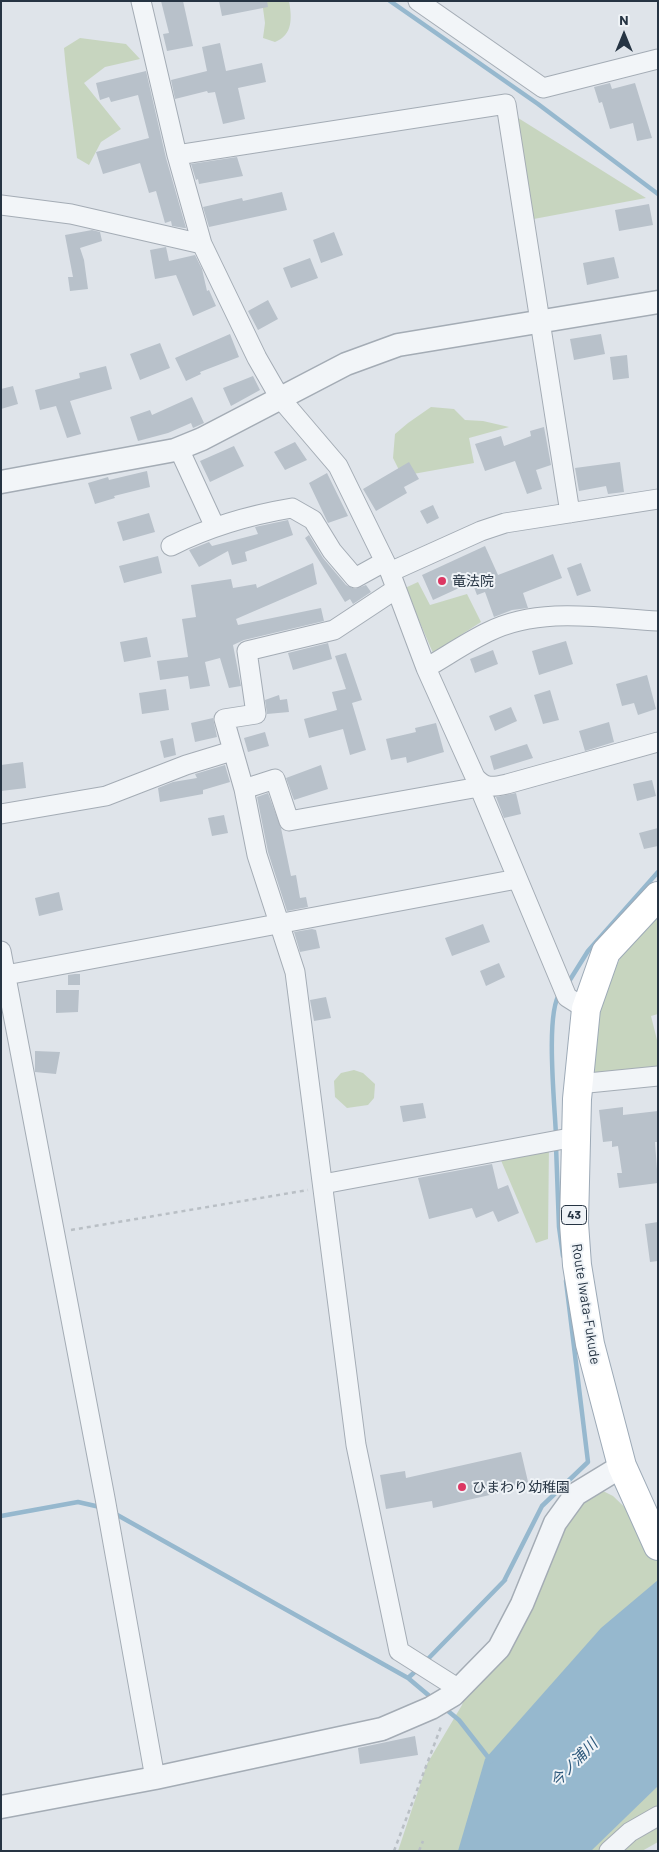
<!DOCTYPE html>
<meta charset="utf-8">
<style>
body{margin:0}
#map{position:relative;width:659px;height:1852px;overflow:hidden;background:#dfe4ea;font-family:Barlow,sans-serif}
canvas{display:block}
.frame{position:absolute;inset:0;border:2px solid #263443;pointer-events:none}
.north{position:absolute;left:599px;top:10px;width:50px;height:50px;-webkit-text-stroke:4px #eff3f7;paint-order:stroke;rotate:0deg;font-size:14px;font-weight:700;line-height:20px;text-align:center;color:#263443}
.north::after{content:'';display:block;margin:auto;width:18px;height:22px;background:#263443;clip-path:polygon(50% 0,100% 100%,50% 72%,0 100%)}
</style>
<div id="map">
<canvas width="659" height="1852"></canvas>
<div class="frame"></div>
<div class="north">N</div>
</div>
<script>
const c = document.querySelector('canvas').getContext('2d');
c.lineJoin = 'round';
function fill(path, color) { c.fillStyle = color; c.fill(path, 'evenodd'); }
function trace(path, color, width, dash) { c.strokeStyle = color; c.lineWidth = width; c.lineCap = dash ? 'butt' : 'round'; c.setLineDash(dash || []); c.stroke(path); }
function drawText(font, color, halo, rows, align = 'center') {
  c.font = font + ' Barlow,"Noto Sans JP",sans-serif'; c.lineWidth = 4; c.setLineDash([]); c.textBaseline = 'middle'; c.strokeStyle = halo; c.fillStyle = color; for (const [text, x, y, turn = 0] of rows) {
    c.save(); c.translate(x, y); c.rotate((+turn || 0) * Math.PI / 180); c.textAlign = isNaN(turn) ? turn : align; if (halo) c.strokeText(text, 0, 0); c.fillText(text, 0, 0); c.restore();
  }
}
fill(new Path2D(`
 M 262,1 L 289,1 C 292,18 293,35 275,42 L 263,38 L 265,23 Z
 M 80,38 L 126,44 L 140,59 L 105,67 L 84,83 L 121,129 L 101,142 L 89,165 L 77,158 C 73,121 67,85 64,48 Z
 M 507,111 L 646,198 L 523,221 Z
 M 431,407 L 454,409 L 465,420 L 483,421 L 509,427 L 469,438 L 474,463 L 402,476 L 393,458 L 395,434 L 408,423 Z
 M 418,582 L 430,605 L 467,594 L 481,622 L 433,653 L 405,588 Z
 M 658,907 L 658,1014 L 651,1016 L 658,1044 L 658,1075 L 592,1077 L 600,1000 L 629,940 Z
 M 354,1070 L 363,1073 L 375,1084 L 374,1098 L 368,1105 L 347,1108 L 335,1097 L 334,1081 L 341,1073 Z
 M 549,1142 L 548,1239 L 536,1243 L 497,1151 Z
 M 591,1485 L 613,1496 L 639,1521 L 658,1509 L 658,1842 L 642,1851 L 398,1851 L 427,1764 L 462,1705 L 470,1677 Z`), '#c7d5bf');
fill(new Path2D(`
 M 658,1580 L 658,1786 L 591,1851 L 458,1851 L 485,1759 L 601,1628 Z`), '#96b8ce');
trace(new Path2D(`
 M 390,1 L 538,104 L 658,194
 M 568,983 L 588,951 L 658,872
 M 556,1136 C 555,1107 545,1013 560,993
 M 556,1146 L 559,1227 L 563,1256
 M 112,1512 L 408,1678 L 433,1699
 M 1,1516 L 78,1502 L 100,1507
 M 425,1662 L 505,1580 L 504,1581 L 542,1506 L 588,1462 L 566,1281
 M 408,1678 L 418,1669
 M 443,1707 L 459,1720 L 491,1761`), '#96b8ce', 4.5);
fill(new Path2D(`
 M 161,1 L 183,1 L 193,46 L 167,51 L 163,34 L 169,33 Z
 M 219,1 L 267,1 L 268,7 L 222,16 Z
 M 220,43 L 226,71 L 262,63 L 266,82 L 238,88 L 245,119 L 223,124 L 215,92 L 208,93 L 207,91 L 175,99 L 171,80 L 207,71 L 202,47 Z
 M 146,71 L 166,158 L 186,228 L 184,228 L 172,226 L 171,221 L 165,223 L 156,191 L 149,193 L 140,163 L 103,174 L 96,152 L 149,138 L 138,95 L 111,102 L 109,97 L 100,100 L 96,83 Z
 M 610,83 L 612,89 L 635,83 L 652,138 L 637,141 L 633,123 L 610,129 L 602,102 L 599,103 L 594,87 Z
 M 237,157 L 243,176 L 199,184 L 198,179 L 196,180 L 191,164 Z
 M 282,192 L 287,210 L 209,227 L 203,207 L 242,198 L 243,201 Z
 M 649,204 L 653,225 L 619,231 L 615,210 Z
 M 92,230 L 100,232 L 102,241 L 80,248 L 84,260 L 88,289 L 70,291 L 68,277 L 73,277 L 65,235 Z
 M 334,232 L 343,255 L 321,263 L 313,240 Z
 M 166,247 L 169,261 L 195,255 L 202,269 L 207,291 L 209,290 L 216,306 L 193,316 L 176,275 L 155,279 L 150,250 Z
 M 614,257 L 619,278 L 587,285 L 583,263 Z
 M 310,258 L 318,278 L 291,288 L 283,268 Z
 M 268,300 L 278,319 L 258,330 L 248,311 Z
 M 230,334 L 239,357 L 200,372 L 201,374 L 186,381 L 175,358 Z
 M 601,334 L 605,354 L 574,360 L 570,339 Z
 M 160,343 L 170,368 L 140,380 L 130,354 Z
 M 627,355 L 629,378 L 613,380 L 610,357 Z
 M 106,366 L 112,389 L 70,401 L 81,434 L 67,438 L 56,406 L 40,410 L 35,390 L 80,378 L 79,373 Z
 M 253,376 L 260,390 L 231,406 L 223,388 Z
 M 13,386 L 18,404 L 1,409 L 1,389 Z
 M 192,397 L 204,423 L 193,428 L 191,423 L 168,433 L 138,441 L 130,417 L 150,410 L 152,415 Z
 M 544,427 L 551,465 L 536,470 L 542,489 L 527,494 L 515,461 L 485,471 L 475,444 L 501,436 L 504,446 L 531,436 L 530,431 Z
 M 295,442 L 307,460 L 285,470 L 274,452 Z
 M 234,446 L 244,466 L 210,482 L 200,461 Z
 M 409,462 L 419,479 L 404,487 L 407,493 L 376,511 L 363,489 Z
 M 620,462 L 624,492 L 608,494 L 606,486 L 579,491 L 575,468 Z
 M 147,471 L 150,487 L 114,496 L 115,498 L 95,504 L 88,483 L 108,477 L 109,480 Z
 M 327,473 L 348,516 L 328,523 L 309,483 Z
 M 433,505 L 439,518 L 427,524 L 420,511 Z
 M 149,513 L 155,532 L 123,541 L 117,522 Z
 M 288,520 L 293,535 L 245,552 L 247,561 L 232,565 L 228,551 L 199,567 L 189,550 L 209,542 L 212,546 L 258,534 L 255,527 Z
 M 309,535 L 323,558 L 346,585 L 355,589 L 366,585 L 371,592 L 353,604 L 350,599 L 345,602 L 305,538 Z
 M 485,546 L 498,575 L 553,554 L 562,578 L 523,593 L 528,608 L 512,610 L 494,617 L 485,592 L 477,595 L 472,582 L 433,600 L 422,575 Z
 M 158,556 L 162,573 L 124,583 L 119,566 Z
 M 313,563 L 317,584 L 236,619 L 238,625 L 321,608 L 324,621 L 244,640 L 233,645 L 241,686 L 229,688 L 220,658 L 205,662 L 210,686 L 190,689 L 188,676 L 160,680 L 157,661 L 188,657 L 182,619 L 196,617 L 191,585 L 231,579 L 233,588 L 256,584 L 257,588 Z
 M 581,563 L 591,591 L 577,596 L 567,568 Z
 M 147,637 L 151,657 L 124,662 L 120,642 Z
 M 566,641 L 573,664 L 539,675 L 532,651 Z
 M 328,643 L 332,659 L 293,670 L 288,653 Z
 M 493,650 L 498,664 L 475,673 L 470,659 Z
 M 346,653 L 362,700 L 352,703 L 366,750 L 350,755 L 343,729 L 309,738 L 304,719 L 337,710 L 332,692 L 346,689 L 335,656 Z
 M 647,675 L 656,709 L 638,715 L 634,703 L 622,706 L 616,684 Z
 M 166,689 L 169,710 L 142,714 L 139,693 Z
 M 550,690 L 559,720 L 543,724 L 534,695 Z
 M 279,695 L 280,700 L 287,699 L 289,712 L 267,714 L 265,700 Z
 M 511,707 L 517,721 L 495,731 L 489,716 Z
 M 213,718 L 217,737 L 195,742 L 191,723 Z
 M 609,722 L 614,742 L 585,751 L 579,731 Z
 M 436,723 L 444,752 L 407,763 L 406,757 L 391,760 L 386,739 L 416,732 L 415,728 Z
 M 265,732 L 269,746 L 248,752 L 244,738 Z
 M 173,738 L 176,755 L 164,758 L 160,741 Z
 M 527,744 L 533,758 L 494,770 L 490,756 Z
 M 23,762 L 26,788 L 1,791 L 1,765 Z
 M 225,765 L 230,782 L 203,790 L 203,794 L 160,802 L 158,788 L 173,782 L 197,778 L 195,774 Z
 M 321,765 L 328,789 L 294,800 L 286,778 Z
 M 652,780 L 656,796 L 637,801 L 633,784 Z
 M 268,793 L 281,828 L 291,876 L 296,875 L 300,898 L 306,897 L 308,907 L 287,911 L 268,852 L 257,797 Z
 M 516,793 L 521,814 L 504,818 L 496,797 Z
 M 224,815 L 228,833 L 212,836 L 208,818 Z
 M 658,828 L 658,846 L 644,849 L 639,833 Z
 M 59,892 L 63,910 L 39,916 L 35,898 Z
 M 483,924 L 490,942 L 452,956 L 445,938 Z
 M 312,929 L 316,930 L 320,948 L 300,952 L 294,932 Z
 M 499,963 L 505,977 L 486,986 L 480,971 Z
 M 75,974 L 80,974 L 80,985 L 68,985 L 68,975 Z
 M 56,990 L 79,990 L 78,1012 L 56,1013 Z
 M 326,997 L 331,1018 L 314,1021 L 310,1000 Z
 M 35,1051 L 60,1052 L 56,1074 L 35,1072 Z
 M 423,1103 L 426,1118 L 403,1122 L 400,1106 Z
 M 623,1107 L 623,1115 L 658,1111 L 658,1142 L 655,1142 L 658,1183 L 619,1188 L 617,1173 L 622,1173 L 618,1146 L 612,1147 L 612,1141 L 603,1142 L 599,1110 Z
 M 492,1164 L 498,1189 L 508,1185 L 519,1213 L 498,1222 L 493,1211 L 476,1218 L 472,1208 L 429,1219 L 418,1178 Z
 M 658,1222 L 658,1261 L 650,1262 L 645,1224 Z
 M 521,1452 L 529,1486 L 433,1508 L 432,1501 L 386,1509 L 380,1475 L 405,1471 L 406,1478 Z
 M 415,1736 L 418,1755 L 360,1764 L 358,1748 Z`), '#b8c1ca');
const minor = new Path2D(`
 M 141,1 L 177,155 L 202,244 L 257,358 L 280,398 L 338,466 L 390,572 L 426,668 L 475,777 C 485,789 493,787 507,784 L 658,742
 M 418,1 L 543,88 L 658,59
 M 177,155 L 506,104 L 570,513
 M 1,205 L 71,214 L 202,244
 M 179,449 L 215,527
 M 171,546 C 209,527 250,515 292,508 L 313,520 L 332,551 L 355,578 L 384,562
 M 390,572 L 481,531 L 505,523 L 658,499
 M 396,589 L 334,630 L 247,651 L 256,714 L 224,719 L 244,789 L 257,855 L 295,972 L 356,1445 L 399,1651 L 459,1689
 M 426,668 C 447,656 467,642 488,632 C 540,606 602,618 658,621
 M 475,777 L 567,997 L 586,1009
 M 244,789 L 275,779 L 289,821 L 479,787
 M 1,814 L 106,796 L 186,765 L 232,751
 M 1,951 L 105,1498 L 155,1778
 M 1,976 L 517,879
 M 578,1084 L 658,1076
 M 323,1184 L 575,1137
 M 609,1851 L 630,1832 L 658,1816`);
const tertiary = new Path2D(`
 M 1,482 L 175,450 L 202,439 L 346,364 L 398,345 L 658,302
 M 1,1807 L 155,1778 L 382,1729 L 431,1708 L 453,1695 L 499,1648 L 522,1604 L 555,1523 L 576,1494 L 622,1466`);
const primary = new Path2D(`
 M 658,896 L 606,952 L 586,1009 L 577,1099 L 574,1223 L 577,1265 L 590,1344 L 622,1466 L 658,1546`);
trace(minor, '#a4acb5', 21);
trace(tertiary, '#a4acb5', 25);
trace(primary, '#9daab7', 30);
trace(new Path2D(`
 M 71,1230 L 308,1190
 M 394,1851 L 442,1724
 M 419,1851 L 423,1841`), '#b9bfc5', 2.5, [4, 4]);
trace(minor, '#f2f5f8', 19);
trace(tertiary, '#f2f5f8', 22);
trace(primary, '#fff', 28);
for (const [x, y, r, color] of [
 [442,581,5,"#dc3763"],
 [462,1487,5,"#dc3763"]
]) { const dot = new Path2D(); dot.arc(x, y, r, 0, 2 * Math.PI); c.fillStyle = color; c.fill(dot); trace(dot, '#eff3f7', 2); }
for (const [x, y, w] of [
 [574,1215,25]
]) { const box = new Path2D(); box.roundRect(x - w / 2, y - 9.5, w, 19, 4); c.fillStyle = '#eff3f7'; c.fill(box); trace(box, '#263443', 1); }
drawText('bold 12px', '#263443', null, [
 ["43",574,1215]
]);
drawText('14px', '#263443', '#eff3f7', [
 ["竜法院",452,581],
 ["ひまわり幼稚園",472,1487]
], 'left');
drawText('14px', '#263443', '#eff3f7', [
 ["Route Iwata-Fukude",586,1304,81]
]);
drawText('italic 15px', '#2c587b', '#eff3f7', [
 ["今ノ浦川",574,1763,-46]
]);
</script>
